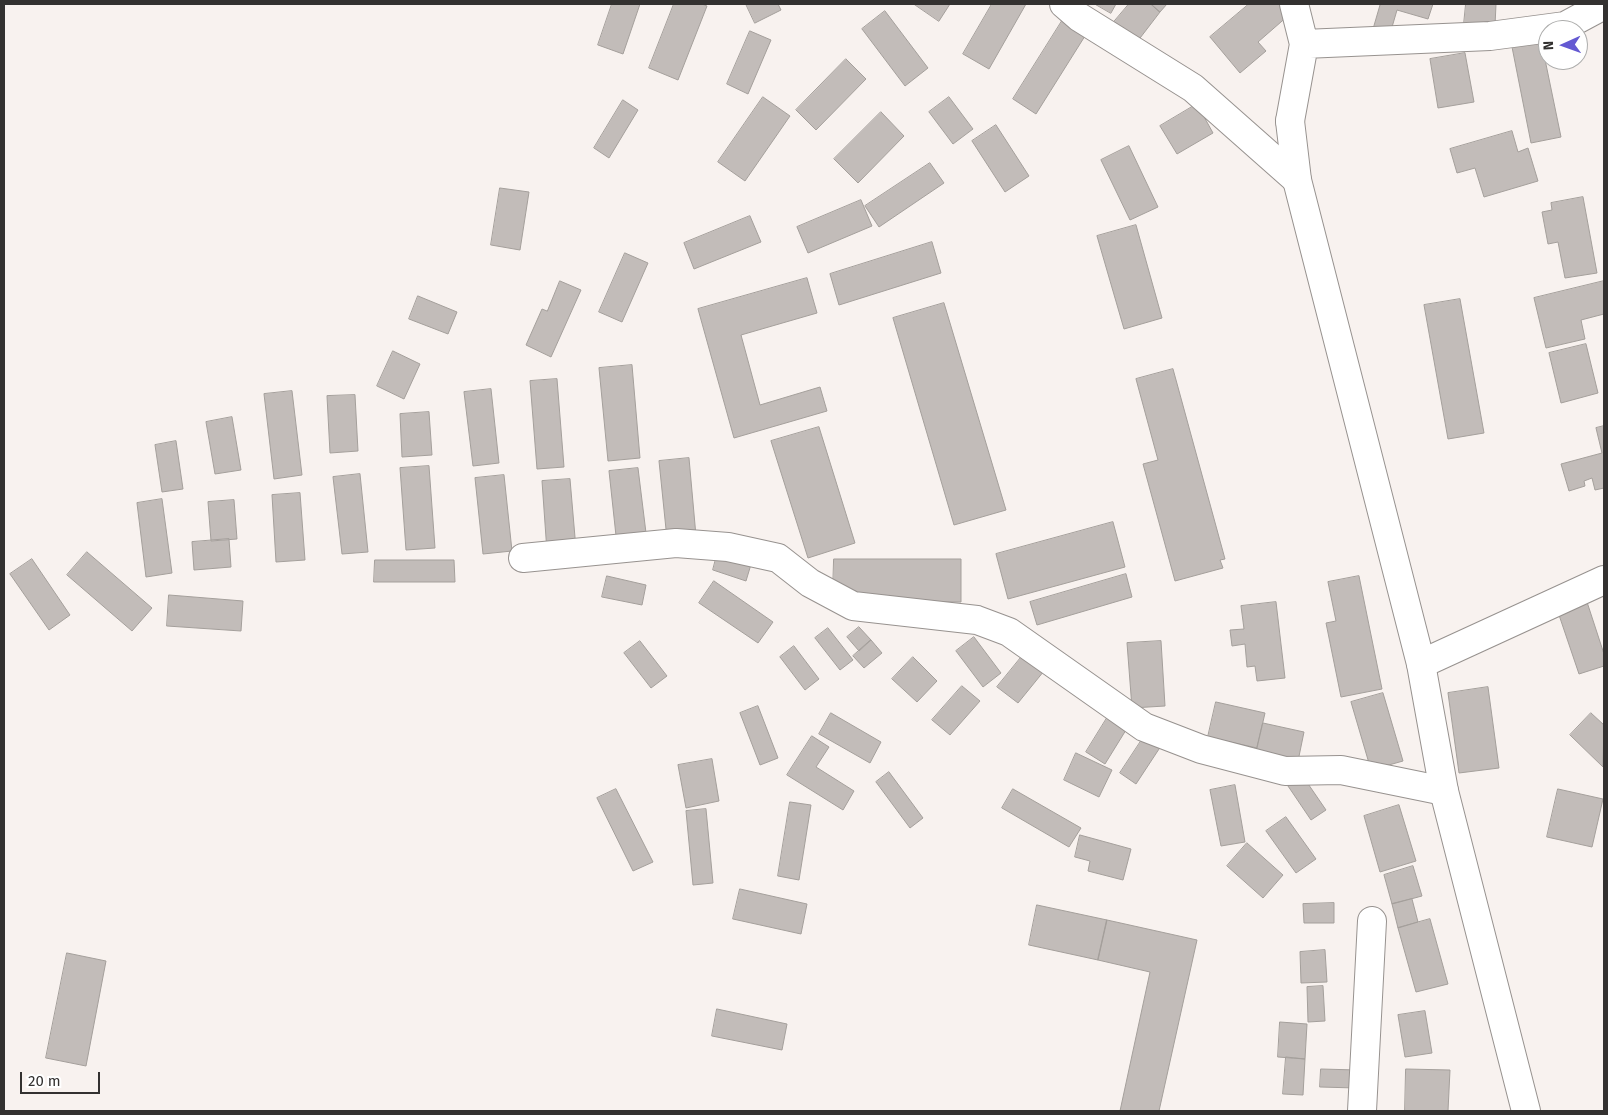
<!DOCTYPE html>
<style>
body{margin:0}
#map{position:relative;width:1608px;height:1115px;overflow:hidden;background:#f8f2ef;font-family:"Fira Sans",sans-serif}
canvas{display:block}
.frame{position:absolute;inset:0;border:5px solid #333130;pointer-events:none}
.north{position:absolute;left:1538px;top:20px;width:50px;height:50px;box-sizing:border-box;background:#fff;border:1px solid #adadac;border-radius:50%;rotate:268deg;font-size:14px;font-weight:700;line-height:20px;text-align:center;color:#333130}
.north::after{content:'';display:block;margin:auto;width:18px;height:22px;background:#6459d2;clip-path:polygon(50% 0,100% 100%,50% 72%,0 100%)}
.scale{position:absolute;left:20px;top:1072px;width:80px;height:22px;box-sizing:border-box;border:2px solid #333130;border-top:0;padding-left:6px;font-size:15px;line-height:18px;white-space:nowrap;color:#333130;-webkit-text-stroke:4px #fff;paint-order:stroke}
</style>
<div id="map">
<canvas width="1608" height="1115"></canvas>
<div class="frame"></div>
<div class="north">N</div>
<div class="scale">20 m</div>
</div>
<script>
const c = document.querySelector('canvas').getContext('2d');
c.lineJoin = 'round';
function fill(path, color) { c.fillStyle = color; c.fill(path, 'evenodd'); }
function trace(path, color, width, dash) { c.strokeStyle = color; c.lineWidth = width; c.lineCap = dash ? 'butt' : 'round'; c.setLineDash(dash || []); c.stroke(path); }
const building = new Path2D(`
 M 612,4 L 640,4 L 623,54 L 598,45 Z
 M 674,4 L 702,4 L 707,6 L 678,80 L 649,68 Z
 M 746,4 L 778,4 L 781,10 L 755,23 Z
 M 914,4 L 950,4 L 939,21 Z
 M 992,4 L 1026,4 L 989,69 L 963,54 Z
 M 1095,4 L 1116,4 L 1111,13 Z
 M 1129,4 L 1151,4 L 1160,12 L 1137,42 L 1113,23 Z
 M 1151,4 L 1167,4 L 1160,12 Z
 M 1249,4 L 1280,4 L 1289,15 L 1258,42 L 1266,51 L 1240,73 L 1210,37 Z
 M 1375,4 L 1433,4 L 1428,19 L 1397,10 L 1390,34 L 1373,29 L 1380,5 Z
 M 1466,4 L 1496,4 L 1495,26 L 1464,24 Z
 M 885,11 L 928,68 L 905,86 L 862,29 Z
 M 1062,21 L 1085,36 L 1036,114 L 1013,99 Z
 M 750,31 L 771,40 L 748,94 L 727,84 Z
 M 1541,40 L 1561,137 L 1531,143 L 1512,47 Z
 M 1465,53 L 1474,102 L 1438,108 L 1430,59 Z
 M 846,59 L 866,79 L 816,130 L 796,110 Z
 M 763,97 L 790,116 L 745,181 L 718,162 Z
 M 949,97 L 973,129 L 953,144 L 929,112 Z
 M 623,100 L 638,110 L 609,158 L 594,148 Z
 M 1197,104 L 1213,133 L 1177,154 L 1160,126 Z
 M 881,112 L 904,136 L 858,183 L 834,159 Z
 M 996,125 L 1029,176 L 1005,192 L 972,141 Z
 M 1512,131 L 1518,152 L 1528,148 L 1538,181 L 1484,197 L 1475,168 L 1457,173 L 1450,149 Z
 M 1129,146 L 1158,207 L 1130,220 L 1101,160 Z
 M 930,163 L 944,183 L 879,227 L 865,206 Z
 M 500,188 L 529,192 L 520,250 L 491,245 Z
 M 1583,197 L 1597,273 L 1565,278 L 1558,242 L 1548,244 L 1542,212 L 1552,210 L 1551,203 Z
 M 861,200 L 872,226 L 808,253 L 797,227 Z
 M 750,216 L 761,242 L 694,269 L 684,243 Z
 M 1136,225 L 1162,318 L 1124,329 L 1097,236 Z
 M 932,242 L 941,273 L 839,305 L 830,274 Z
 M 625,253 L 648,263 L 622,322 L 599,312 Z
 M 807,278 L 817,313 L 741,335 L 760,405 L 820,387 L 827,411 L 734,438 L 698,309 Z
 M 560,281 L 581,290 L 551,357 L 526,345 L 542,309 L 547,311 Z
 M 1604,281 L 1604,314 L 1581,320 L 1585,339 L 1546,348 L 1534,298 Z
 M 418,296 L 457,312 L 448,334 L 409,319 Z
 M 1460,299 L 1484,433 L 1448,439 L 1424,305 Z
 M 944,303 L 1006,510 L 954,525 L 893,318 Z
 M 1586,344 L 1598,393 L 1561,403 L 1549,353 Z
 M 393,351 L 420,364 L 404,399 L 377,386 Z
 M 632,365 L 640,458 L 608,461 L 599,368 Z
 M 1173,369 L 1225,559 L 1220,560 L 1223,568 L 1175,581 L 1143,464 L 1158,460 L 1136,379 Z
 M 557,379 L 564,467 L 537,469 L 530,381 Z
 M 491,389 L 499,463 L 473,466 L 464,392 Z
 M 292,391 L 302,475 L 274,479 L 264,394 Z
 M 355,395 L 358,451 L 330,453 L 327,396 Z
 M 429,412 L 432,455 L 402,457 L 400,414 Z
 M 232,417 L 241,470 L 215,474 L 206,422 Z
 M 1604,426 L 1604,488 L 1595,490 L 1592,478 L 1584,481 L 1585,486 L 1569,491 L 1561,464 L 1602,453 L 1596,428 Z
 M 819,427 L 855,543 L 808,558 L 771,441 Z
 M 176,441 L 183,489 L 162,492 L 155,445 Z
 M 689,458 L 696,536 L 667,539 L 659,461 Z
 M 429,466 L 435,548 L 406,550 L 400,468 Z
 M 638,468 L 647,541 L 617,545 L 609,471 Z
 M 360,474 L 368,552 L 342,554 L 333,477 Z
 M 504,475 L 512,551 L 483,554 L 475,478 Z
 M 570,479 L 576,549 L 547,552 L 542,481 Z
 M 300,493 L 305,560 L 276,562 L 272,495 Z
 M 162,499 L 172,573 L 146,577 L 137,503 Z
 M 234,500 L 237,539 L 211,541 L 208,502 Z
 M 1113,522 L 1125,567 L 1008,599 L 996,554 Z
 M 229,539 L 231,567 L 194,570 L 192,542 Z
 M 718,551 L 752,561 L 746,581 L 713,570 Z
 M 87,552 L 152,608 L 132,631 L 67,575 Z
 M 32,559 L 70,615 L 49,630 L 10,574 Z
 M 834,559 L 961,559 L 961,602 L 856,602 L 856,591 L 833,591 Z
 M 375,560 L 454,560 L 455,582 L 374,582 Z
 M 1126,574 L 1132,597 L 1037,625 L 1030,602 Z
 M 607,576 L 646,585 L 642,605 L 602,597 Z
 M 1359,576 L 1382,689 L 1341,697 L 1326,623 L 1336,621 L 1328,582 Z
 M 714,581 L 773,622 L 758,643 L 699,603 Z
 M 169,595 L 243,601 L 241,631 L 167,626 Z
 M 1276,602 L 1285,678 L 1257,681 L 1255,666 L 1247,667 L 1245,644 L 1232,646 L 1230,630 L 1244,629 L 1241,606 Z
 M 1587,602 L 1604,654 L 1604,666 L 1579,674 L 1558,612 Z
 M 859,627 L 871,640 L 859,651 L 847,637 Z
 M 828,628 L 853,660 L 840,670 L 815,638 Z
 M 974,637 L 1001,673 L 983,687 L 956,651 Z
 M 871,640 L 882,653 L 864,668 L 853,656 Z
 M 640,641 L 667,676 L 651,688 L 624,653 Z
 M 1161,641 L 1165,706 L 1132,708 L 1127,643 Z
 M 794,646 L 819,679 L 805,690 L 780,657 Z
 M 1023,655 L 1044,671 L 1018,703 L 997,687 Z
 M 913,657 L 937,681 L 917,702 L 892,679 Z
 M 962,686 L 980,701 L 950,735 L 932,720 Z
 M 1488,687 L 1499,768 L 1459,773 L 1448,693 Z
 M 1383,693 L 1403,761 L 1371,770 L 1351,702 Z
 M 1216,702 L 1265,713 L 1257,748 L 1208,737 Z
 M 758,706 L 778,758 L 760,765 L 740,713 Z
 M 831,713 L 881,742 L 870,763 L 819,734 Z
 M 1591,713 L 1604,725 L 1603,767 L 1570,735 Z
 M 1107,718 L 1126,730 L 1105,764 L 1086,752 Z
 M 1263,723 L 1304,732 L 1297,766 L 1255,757 Z
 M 1145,735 L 1161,746 L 1136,784 L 1120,773 Z
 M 812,736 L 829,747 L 816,767 L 854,791 L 843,810 L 787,775 Z
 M 1076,753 L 1112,770 L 1099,797 L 1064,780 Z
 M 712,759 L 719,801 L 686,808 L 678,765 Z
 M 889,772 L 923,818 L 910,828 L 876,782 Z
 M 1302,775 L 1326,810 L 1311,820 L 1288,786 Z
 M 1235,785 L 1245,842 L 1221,846 L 1210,790 Z
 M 616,789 L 653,862 L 633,871 L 597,798 Z
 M 1013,789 L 1081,828 L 1069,847 L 1002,808 Z
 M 1558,789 L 1603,799 L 1592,847 L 1547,837 Z
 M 790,802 L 811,805 L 799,880 L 778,876 Z
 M 1399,805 L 1416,861 L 1380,872 L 1364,816 Z
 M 706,809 L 713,883 L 693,885 L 686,811 Z
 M 1286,817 L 1316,859 L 1296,873 L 1266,831 Z
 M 1080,835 L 1131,849 L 1123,880 L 1088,871 L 1090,861 L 1075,857 Z
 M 1247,843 L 1283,875 L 1263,898 L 1227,866 Z
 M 1413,866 L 1422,896 L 1392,904 L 1384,875 Z
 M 740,889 L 807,904 L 801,934 L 733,919 Z
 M 1412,899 L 1418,922 L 1398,928 L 1392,904 Z
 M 1334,903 L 1334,923 L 1304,923 L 1303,904 Z
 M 1037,905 L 1107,920 L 1098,960 L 1029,945 Z
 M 1430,919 L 1448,984 L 1416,992 L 1398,928 Z
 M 1107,920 L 1197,940 L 1159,1111 L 1120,1111 L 1150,972 L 1098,960 Z
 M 1325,950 L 1327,982 L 1301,983 L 1300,952 Z
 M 67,953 L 106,961 L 86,1066 L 46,1058 Z
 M 1323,986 L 1325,1021 L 1308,1022 L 1307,987 Z
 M 717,1009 L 787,1024 L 782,1050 L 712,1036 Z
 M 1425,1011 L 1432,1053 L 1405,1057 L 1398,1015 Z
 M 1280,1022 L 1307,1024 L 1305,1059 L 1278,1057 Z
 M 1286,1057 L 1305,1059 L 1303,1095 L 1283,1094 Z
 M 1321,1069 L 1357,1070 L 1356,1088 L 1320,1087 Z
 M 1406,1069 L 1450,1070 L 1448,1111 L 1405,1111 Z`);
fill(building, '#c2bcb9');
trace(building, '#a49f9b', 1);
const minor = new Path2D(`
 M 1064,4 L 1079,17 L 1193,88 L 1297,180
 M 1304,44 L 1490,36 L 1565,26 L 1604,5
 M 1290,121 L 1304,44 L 1294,4
 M 523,558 L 676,543 L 728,547 L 778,558 L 810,583 L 853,606 L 977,620 L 1009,632 L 1144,727 L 1201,749 L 1285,771 L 1341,770 L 1444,791
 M 1421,664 L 1604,580
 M 1362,1111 L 1372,921`);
const tertiary = new Path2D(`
 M 1290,121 L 1297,180 L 1421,664 L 1444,791 L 1526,1111`);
trace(minor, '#97928f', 30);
trace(tertiary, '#97928f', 30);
trace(minor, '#fff', 28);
trace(tertiary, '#fff', 28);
</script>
